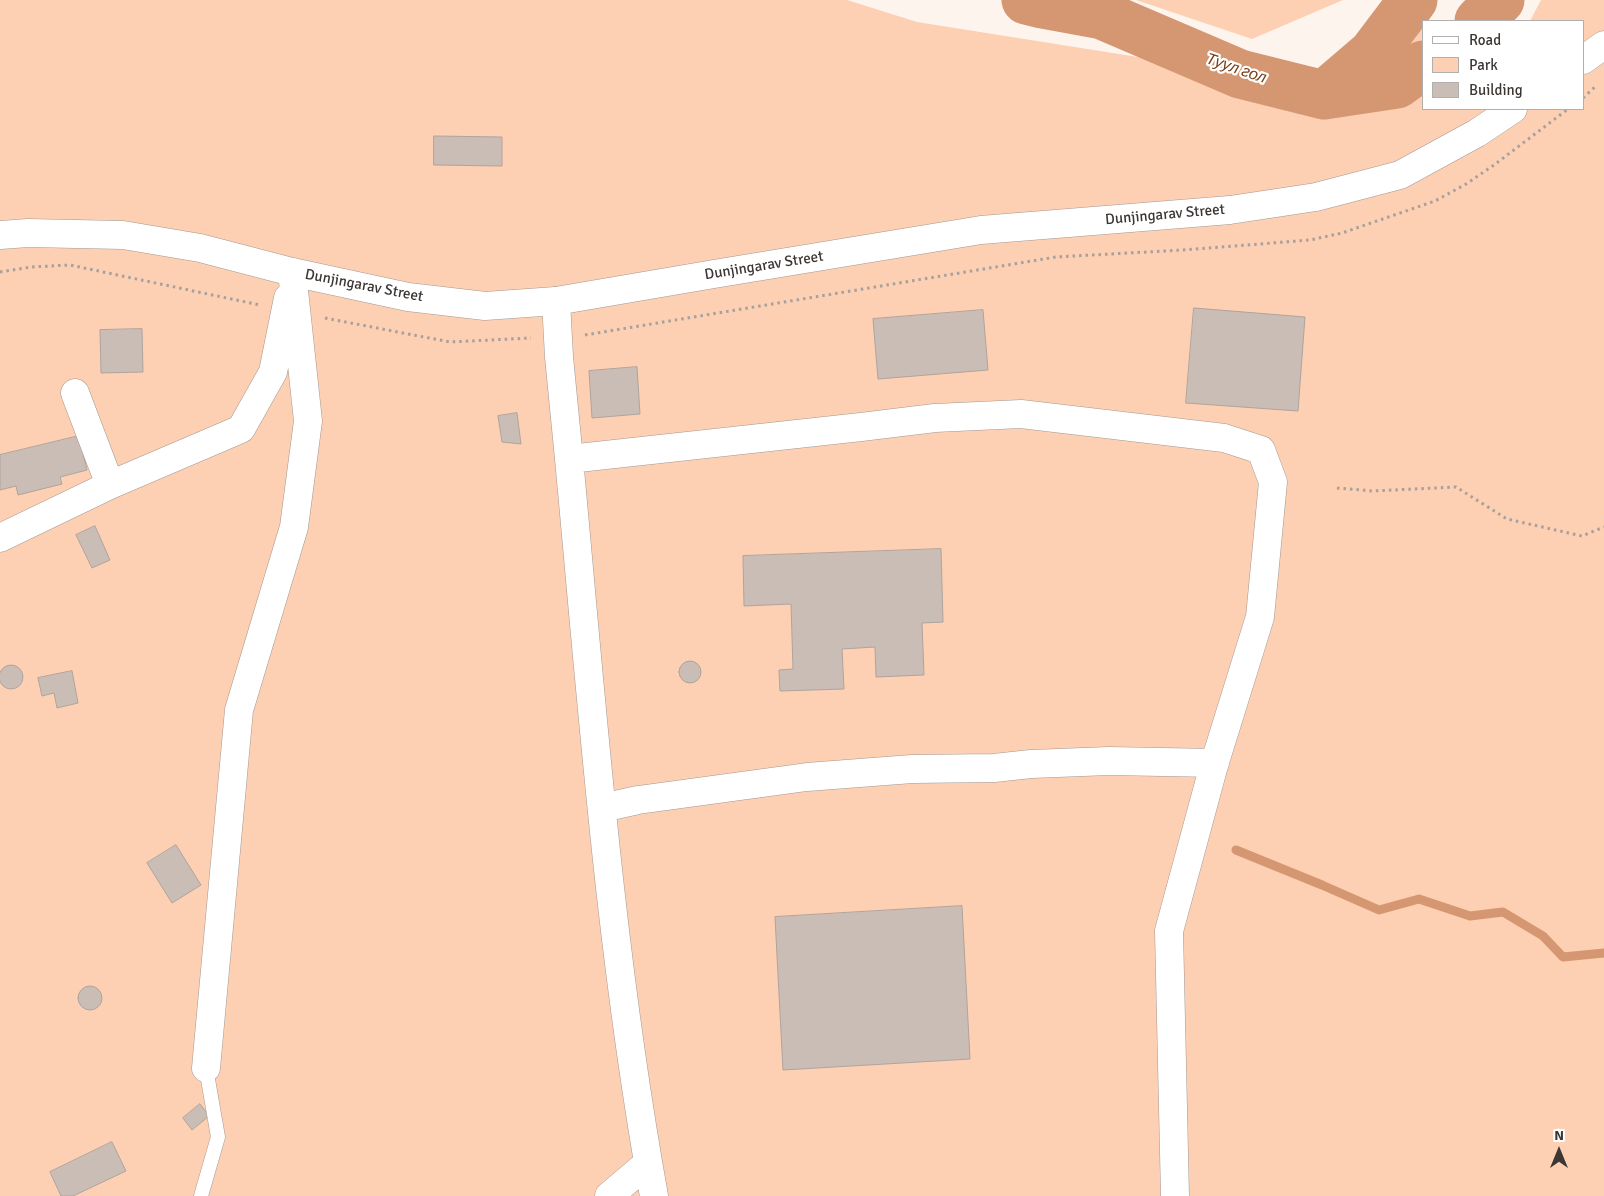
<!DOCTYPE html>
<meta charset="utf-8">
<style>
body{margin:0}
#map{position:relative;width:1604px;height:1196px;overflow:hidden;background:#fef4ee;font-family:Signika,sans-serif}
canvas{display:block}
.legend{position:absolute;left:1422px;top:20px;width:162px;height:90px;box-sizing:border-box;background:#fff;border:1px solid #b1afae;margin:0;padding:6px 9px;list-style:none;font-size:15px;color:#3c3734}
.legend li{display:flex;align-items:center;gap:10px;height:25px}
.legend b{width:25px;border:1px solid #b1afae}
.north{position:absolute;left:1534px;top:1126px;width:50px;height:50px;-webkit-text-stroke:4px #fff;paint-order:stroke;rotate:0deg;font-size:14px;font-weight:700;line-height:20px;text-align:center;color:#3c3734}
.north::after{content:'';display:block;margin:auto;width:18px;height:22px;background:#3c3734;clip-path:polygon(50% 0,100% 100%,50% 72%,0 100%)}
</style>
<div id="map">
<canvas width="1604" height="1196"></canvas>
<ul class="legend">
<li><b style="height:6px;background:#fff"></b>Road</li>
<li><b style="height:14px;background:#fdcfb3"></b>Park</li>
<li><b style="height:14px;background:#c9bdb6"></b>Building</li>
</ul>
<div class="north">N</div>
</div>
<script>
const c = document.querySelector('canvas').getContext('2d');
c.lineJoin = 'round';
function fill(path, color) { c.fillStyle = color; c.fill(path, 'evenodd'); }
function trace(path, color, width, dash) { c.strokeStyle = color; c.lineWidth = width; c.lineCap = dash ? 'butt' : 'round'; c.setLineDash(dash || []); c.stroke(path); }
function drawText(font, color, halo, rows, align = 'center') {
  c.font = font + ' Signika,sans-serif'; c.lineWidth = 4.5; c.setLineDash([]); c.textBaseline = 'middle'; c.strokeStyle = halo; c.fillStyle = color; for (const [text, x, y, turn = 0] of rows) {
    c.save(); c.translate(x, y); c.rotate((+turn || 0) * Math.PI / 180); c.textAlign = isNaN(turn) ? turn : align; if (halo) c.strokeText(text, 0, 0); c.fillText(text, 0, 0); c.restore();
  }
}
fill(new Path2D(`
 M 0,0 L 847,0 L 917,22 L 1403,99 L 1423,87 L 1423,109 L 1583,109 L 1583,21 L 1530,21 L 1541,0 L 1604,0 L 1604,1196 L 0,1196 Z
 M 1136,0 L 1343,0 L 1252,39 Z
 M 1423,23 L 1423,58 L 1421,60 L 1389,66 L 1406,36 Z`), '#fdcfb3');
trace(new Path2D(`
 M 1236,850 L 1322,885 L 1379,910 L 1419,899 L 1470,916 L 1503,912 L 1543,936 L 1563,957 L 1604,953`), '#d49772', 9);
trace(new Path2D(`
 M 1026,0 L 1042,4 L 1102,15 L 1240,74 L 1324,95 L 1373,53 L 1413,0
 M 1479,21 L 1500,0
 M 1324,95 L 1397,84 L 1423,65`), '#d49772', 49);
const building = new Path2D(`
 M 434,136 L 502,137 L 502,166 L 434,165 Z
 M 1194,308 L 1305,317 L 1298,411 L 1186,403 Z
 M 983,310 L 988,370 L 878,379 L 873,319 Z
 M 142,329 L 143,372 L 101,373 L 100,330 Z
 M 637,367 L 640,414 L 592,418 L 589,371 Z
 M 517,413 L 521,444 L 502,442 L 498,416 Z
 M 79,436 L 87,470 L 60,477 L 62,484 L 18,495 L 16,486 L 0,490 L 0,455 Z
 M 95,526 L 110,560 L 92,568 L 76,535 Z
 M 941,549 L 943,622 L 922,623 L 924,675 L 876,677 L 875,647 L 842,649 L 844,689 L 780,691 L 779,670 L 793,669 L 791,604 L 744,606 L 743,556 Z
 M679 672a11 11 0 1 1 22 0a11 11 0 1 1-22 0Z
 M-1 677a12 12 0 1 1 24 0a12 12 0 1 1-24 0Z
 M 72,671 L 78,703 L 57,708 L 54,693 L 42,696 L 38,678 Z
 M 176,845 L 201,885 L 172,903 L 147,863 Z
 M 962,906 L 970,1059 L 783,1070 L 775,917 Z
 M78 998a12 12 0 1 1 24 0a12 12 0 1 1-24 0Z
 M 200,1104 L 209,1116 L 192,1130 L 183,1118 Z
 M 112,1142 L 126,1171 L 73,1196 L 61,1196 L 50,1172 Z`);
fill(building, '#c9bdb6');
trace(building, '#b0a49d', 1);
const lane = new Path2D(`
 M 201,1196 L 218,1137 L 206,1068`);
const street = new Path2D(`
 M 556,301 L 559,357 L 569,459 L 861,427 L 935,418 L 1021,414 L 1224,438 L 1261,450 L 1273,482 L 1260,617 L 1214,765 L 1169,931 L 1175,1196
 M 75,393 L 110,485
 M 569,459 C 592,705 610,953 654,1196
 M 0,538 L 110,485 L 241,429 L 273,372 L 288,298
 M 602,808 L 638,800 L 807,777 L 912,769 L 994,768 L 1031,764 L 1109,761 L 1215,763
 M 206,1068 L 239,710 L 294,527 L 308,421 L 292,272
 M 609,1196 L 648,1163`);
const primary = new Path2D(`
 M 1583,60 L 1604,45
 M 0,235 L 28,233 L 123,235 L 200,248 L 292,272 L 408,297 L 485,306 L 556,301 L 714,274 L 981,230 L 1230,210 L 1316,197 L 1400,175 L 1477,133 L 1513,109`);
trace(lane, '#a49891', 15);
trace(street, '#a49891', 29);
trace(primary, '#a49891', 29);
trace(new Path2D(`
 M 1583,98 L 1597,85
 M 0,272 L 31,267 L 70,265 L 260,305
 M 325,318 L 450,342 L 531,338
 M 585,335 L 1056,257 L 1183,250 L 1310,240 L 1342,233 L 1435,201 L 1466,184 L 1494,165 L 1568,109
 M 1337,488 L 1373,491 L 1456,487 L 1507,519 L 1582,536 L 1604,527`), '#a8a09c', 3, [2.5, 4]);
trace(lane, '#fff', 14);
trace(street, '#fff', 28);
trace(primary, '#fff', 28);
drawText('15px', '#3c3734', '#fff', [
 ["Dunjingarav Street",1165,215,-5],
 ["Dunjingarav Street",764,266,-9],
 ["Dunjingarav Street",364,286,11]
]);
drawText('italic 16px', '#783f16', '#fff', [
 ["Туул гол",1236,69,19]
]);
</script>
